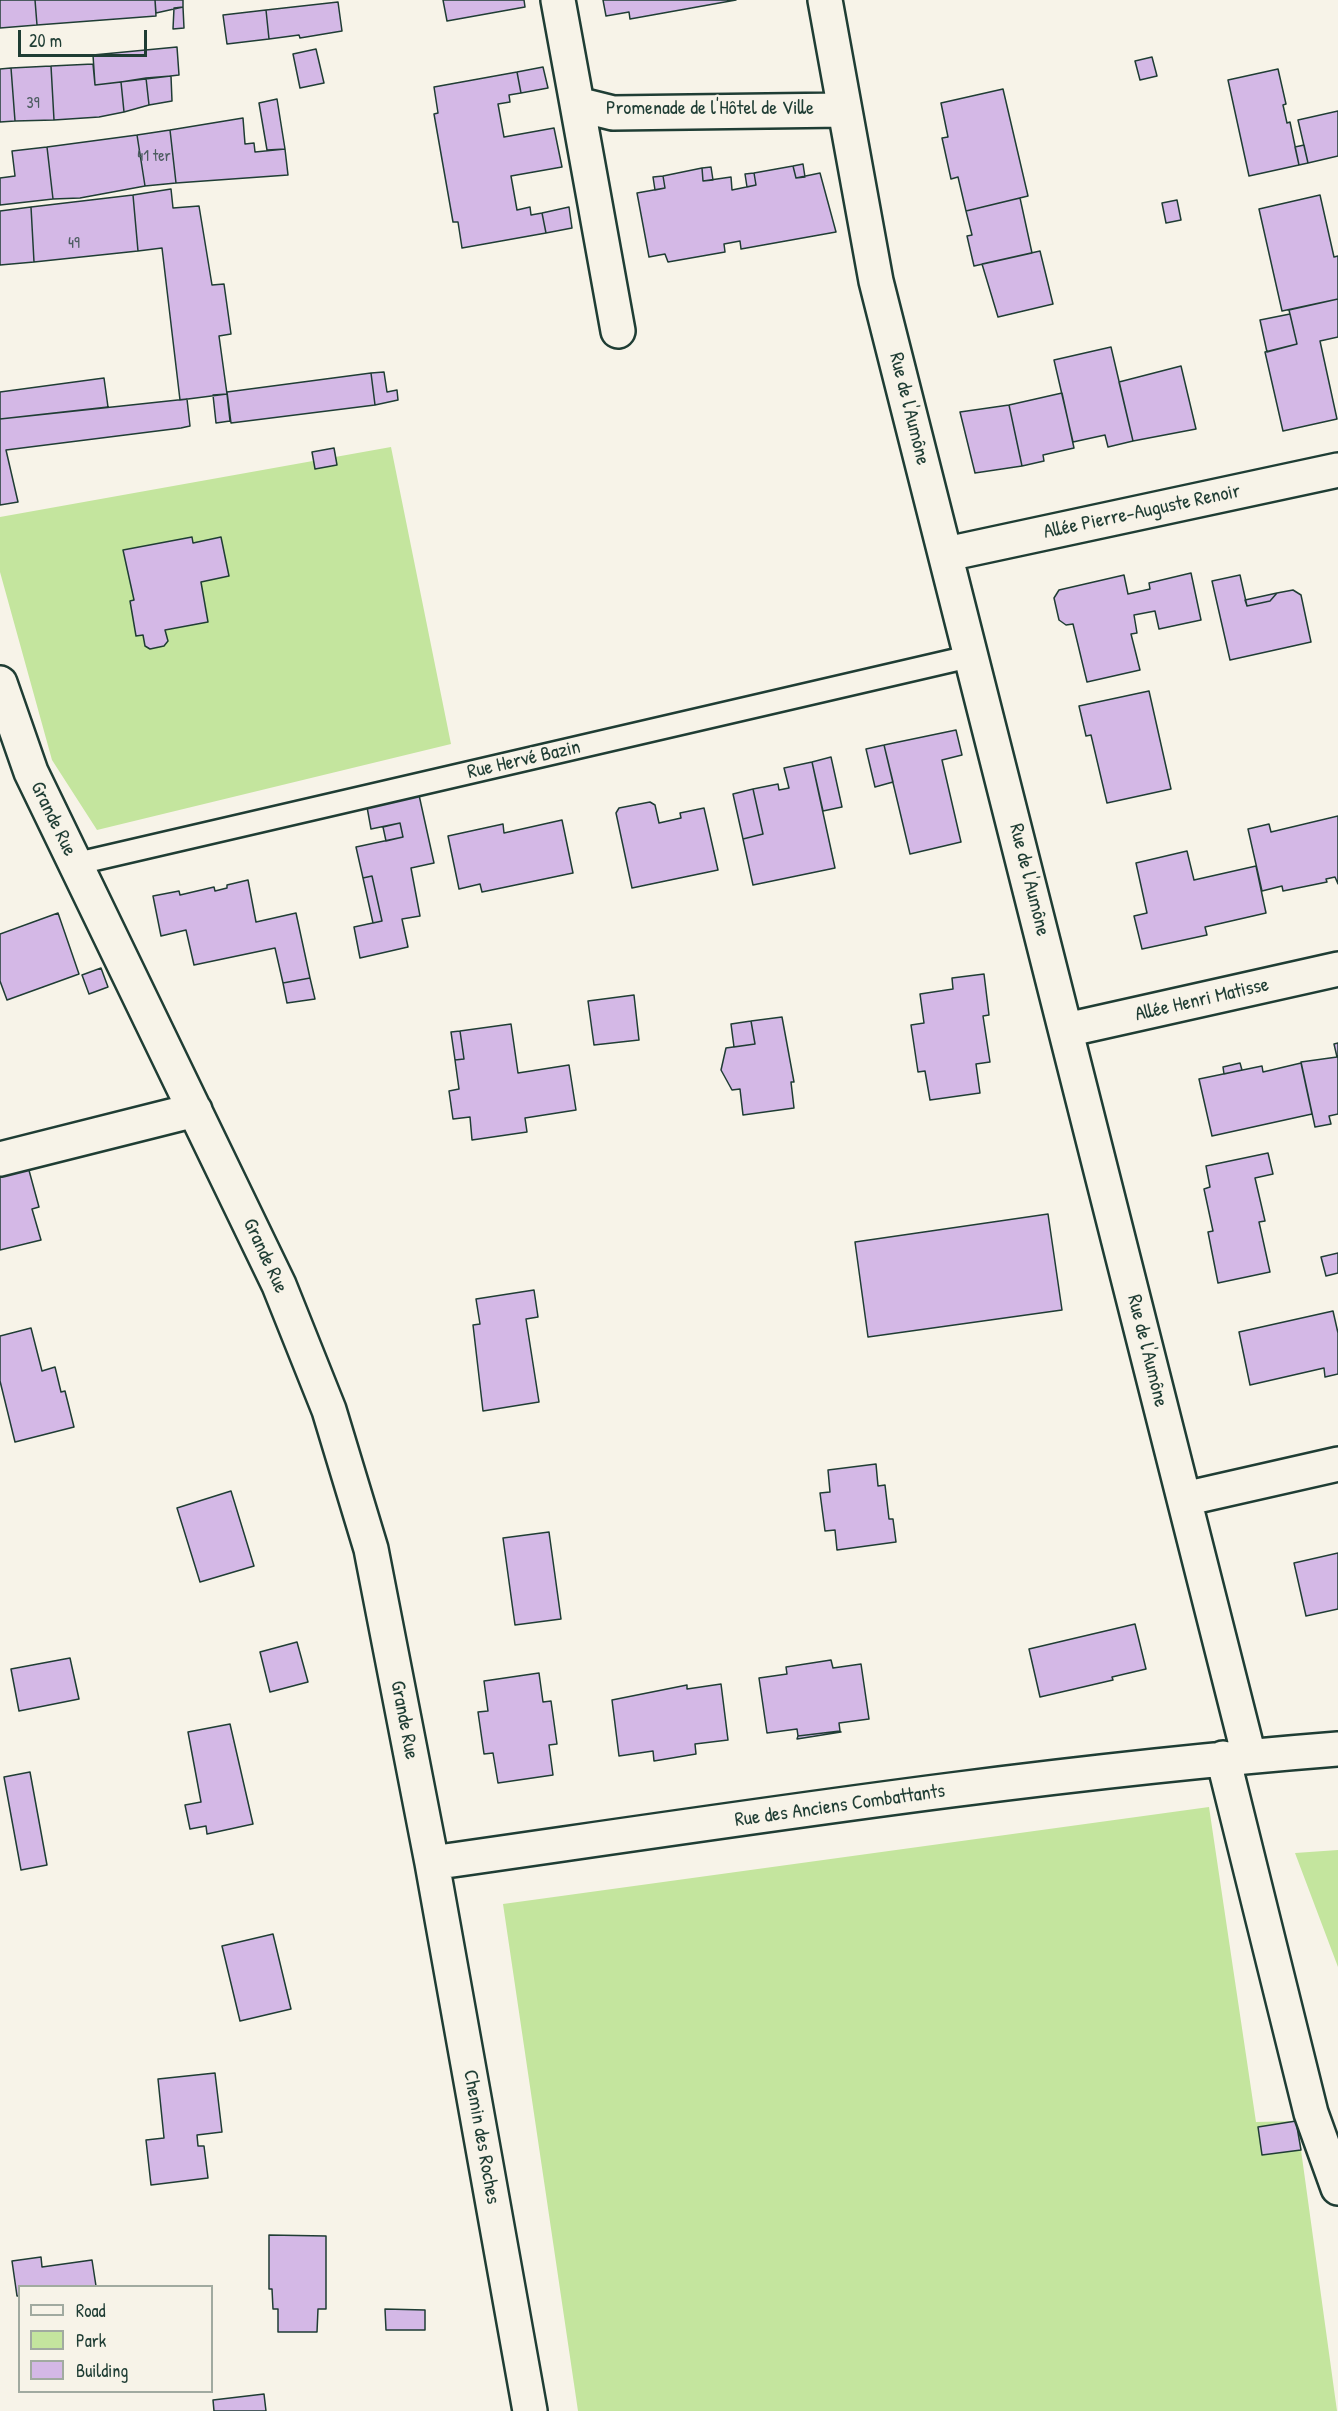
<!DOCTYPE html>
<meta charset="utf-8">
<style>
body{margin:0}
#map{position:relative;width:1338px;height:2411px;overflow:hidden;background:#f7f3e8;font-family:"Patrick Hand",sans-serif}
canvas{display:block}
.legend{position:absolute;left:18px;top:2285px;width:195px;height:108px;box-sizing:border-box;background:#f7f3e8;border:2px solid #a1aaa0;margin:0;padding:8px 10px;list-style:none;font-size:18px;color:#1f3d34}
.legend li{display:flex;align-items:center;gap:12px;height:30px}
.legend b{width:30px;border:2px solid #a1aaa0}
.scale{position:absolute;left:18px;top:30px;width:129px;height:27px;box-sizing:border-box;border:3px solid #1f3d34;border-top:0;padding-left:8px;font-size:18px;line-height:21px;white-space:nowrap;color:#1f3d34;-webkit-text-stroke:4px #f7f3e8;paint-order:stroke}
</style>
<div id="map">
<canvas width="1338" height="2411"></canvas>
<ul class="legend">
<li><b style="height:8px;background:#f7f3e8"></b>Road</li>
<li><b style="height:16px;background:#c4e59e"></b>Park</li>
<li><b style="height:16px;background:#d4b8e6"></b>Building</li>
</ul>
<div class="scale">20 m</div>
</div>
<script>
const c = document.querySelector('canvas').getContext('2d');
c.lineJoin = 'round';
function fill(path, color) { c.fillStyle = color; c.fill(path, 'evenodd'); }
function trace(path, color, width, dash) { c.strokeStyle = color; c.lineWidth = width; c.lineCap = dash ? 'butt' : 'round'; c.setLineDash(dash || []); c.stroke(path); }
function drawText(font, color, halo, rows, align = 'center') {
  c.font = font + ' "Patrick Hand",sans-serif'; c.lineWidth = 4.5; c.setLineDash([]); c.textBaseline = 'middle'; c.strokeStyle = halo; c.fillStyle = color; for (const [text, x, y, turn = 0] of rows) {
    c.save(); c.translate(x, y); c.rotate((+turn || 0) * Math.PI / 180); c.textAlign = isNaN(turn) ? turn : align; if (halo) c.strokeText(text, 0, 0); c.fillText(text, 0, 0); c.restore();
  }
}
fill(new Path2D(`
 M 391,447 L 451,744 L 97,830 L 52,760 L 0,572 L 0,517 Z
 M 1209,1807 L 1256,2122 L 1297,2121 L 1337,2411 L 578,2411 L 503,1904 Z
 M 1338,1850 L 1338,1967 L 1295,1853 Z`), '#c4e59e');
const building = new Path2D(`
 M 0,0 L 35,0 L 37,25 L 0,28 Z
 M 35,0 L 155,0 L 156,16 L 37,25 Z
 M 155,0 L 183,0 L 183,7 L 156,13 Z
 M 443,0 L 524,0 L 525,7 L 447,21 Z
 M 603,0 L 736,0 L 630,19 L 629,12 L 606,16 Z
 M 338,2 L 342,31 L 300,38 L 299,35 L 269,39 L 266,10 Z
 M 183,7 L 184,28 L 173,29 L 174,8 Z
 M 266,10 L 269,39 L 227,44 L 223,15 Z
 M 177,47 L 179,75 L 95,85 L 93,55 Z
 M 316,49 L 324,83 L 300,88 L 293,54 Z
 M 1152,57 L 1157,76 L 1140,80 L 1135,61 Z
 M 93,64 L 95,85 L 121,82 L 124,112 L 99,117 L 54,120 L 51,66 Z
 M 51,66 L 54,120 L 15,121 L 11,68 Z
 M 543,67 L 548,88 L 521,93 L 517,72 Z
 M 11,68 L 15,121 L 0,122 L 0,69 Z
 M 1278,69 L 1286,104 L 1283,105 L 1287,123 L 1290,122 L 1299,165 L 1249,176 L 1228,80 Z
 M 517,72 L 521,93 L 509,95 L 510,102 L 498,104 L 504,137 L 554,128 L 562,167 L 511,176 L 517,210 L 530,207 L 531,215 L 542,213 L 546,233 L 462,248 L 458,222 L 453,222 L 434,114 L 438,113 L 434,87 Z
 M 171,76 L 172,101 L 149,105 L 146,78 Z
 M 146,78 L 149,105 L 124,112 L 121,82 Z
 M 1003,89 L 1028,196 L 966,211 L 958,177 L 951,179 L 942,138 L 948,137 L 941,103 Z
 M 277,99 L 285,149 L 267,150 L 259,103 Z
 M 1338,111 L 1338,156 L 1308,163 L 1298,120 Z
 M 243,118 L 245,144 L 254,143 L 255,152 L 285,149 L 288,175 L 176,183 L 170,130 Z
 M 170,130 L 176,183 L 145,186 L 137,135 Z
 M 137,135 L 145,186 L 80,198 L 53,199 L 47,147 Z
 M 1304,145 L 1308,163 L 1299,165 L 1295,147 Z
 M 47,147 L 53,199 L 0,205 L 0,178 L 15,176 L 12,151 Z
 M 803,164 L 805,177 L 796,178 L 793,166 Z
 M 793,166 L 796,178 L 820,173 L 836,232 L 741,249 L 740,241 L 724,244 L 725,252 L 668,262 L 665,254 L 649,257 L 637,193 L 665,188 L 663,176 L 702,168 L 703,181 L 731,177 L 732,190 L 756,185 L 754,173 Z
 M 711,167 L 713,180 L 703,181 L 702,168 Z
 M 754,173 L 756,185 L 747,187 L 745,174 Z
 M 663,176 L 665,188 L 655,190 L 653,177 Z
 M 171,189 L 173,208 L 199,206 L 212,285 L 224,284 L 231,334 L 219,336 L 227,394 L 180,400 L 162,248 L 138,251 L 133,195 Z
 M 133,195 L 138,251 L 34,262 L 31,207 Z
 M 1320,195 L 1334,257 L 1338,256 L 1338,299 L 1282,311 L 1259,209 Z
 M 1020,198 L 1032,253 L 974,266 L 967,236 L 972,235 L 966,211 Z
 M 1177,200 L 1181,220 L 1166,223 L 1162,203 Z
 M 31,207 L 34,262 L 0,265 L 0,211 Z
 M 569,207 L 572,228 L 546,233 L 542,213 Z
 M 1040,251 L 1053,304 L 998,317 L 982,264 Z
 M 1338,299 L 1338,337 L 1320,341 L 1337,419 L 1283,431 L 1265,352 L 1297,344 L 1289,310 Z
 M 1290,314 L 1297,344 L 1267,352 L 1260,320 Z
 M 1111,347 L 1133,441 L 1108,447 L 1105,435 L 1073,442 L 1054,360 Z
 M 1181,366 L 1196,429 L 1133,441 L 1119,382 Z
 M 384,372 L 387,392 L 397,390 L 398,400 L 375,405 L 371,373 Z
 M 371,373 L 375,405 L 231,423 L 227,392 Z
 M 104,378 L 108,407 L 0,419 L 0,392 Z
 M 1062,393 L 1074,448 L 1043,455 L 1044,461 L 1022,466 L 1009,405 Z
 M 227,394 L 230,421 L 216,423 L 213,395 Z
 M 187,399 L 190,426 L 181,428 L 6,450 L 18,502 L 0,505 L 0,419 Z
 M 1009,405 L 1022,466 L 975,473 L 960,412 Z
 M 334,448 L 337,465 L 315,469 L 312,452 Z
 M 192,537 L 193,543 L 221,537 L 229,576 L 201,582 L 208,622 L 165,630 L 168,641 L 164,646 L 150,649 L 145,646 L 143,635 L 136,636 L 130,601 L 134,600 L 123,550 Z
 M 1191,573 L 1201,620 L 1159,629 L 1155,611 L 1134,615 L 1137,633 L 1131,634 L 1140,670 L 1087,682 L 1073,624 L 1066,625 L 1059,620 L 1054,598 L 1059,590 L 1124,575 L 1128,594 L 1150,589 L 1149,583 Z
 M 1240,575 L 1247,606 L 1270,601 L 1277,593 L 1293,590 L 1301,595 L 1311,642 L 1230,660 L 1212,581 Z
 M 1277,593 L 1270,601 L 1247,606 L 1245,600 Z
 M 1149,691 L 1171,789 L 1107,803 L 1091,735 L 1086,736 L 1079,706 Z
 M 956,730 L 962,755 L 942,760 L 961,842 L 910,854 L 884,745 Z
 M 884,745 L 893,782 L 875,787 L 866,749 Z
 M 831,757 L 842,807 L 823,811 L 812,762 Z
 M 812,762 L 835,868 L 753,885 L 743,839 L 763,834 L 753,789 L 778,784 L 779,790 L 789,788 L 784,768 Z
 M 753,789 L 763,834 L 743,839 L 733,794 Z
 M 419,795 L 434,863 L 411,868 L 420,916 L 402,919 L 408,947 L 360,958 L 354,927 L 382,921 L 372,876 L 363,878 L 356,847 L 403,837 L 400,823 L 371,829 L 367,807 Z
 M 650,802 L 655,805 L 659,823 L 681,818 L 680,813 L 704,808 L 718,870 L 632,888 L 616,813 L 619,808 Z
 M 1338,816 L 1338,884 L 1335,877 L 1326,879 L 1327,882 L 1283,891 L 1282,886 L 1262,891 L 1248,829 L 1269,824 L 1271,832 Z
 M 562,820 L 573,873 L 482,892 L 480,884 L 459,889 L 448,836 L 503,824 L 504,833 Z
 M 400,823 L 403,837 L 386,841 L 383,827 Z
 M 1187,851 L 1194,880 L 1256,866 L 1266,913 L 1205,927 L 1207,935 L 1142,949 L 1134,916 L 1147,913 L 1136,863 Z
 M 372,876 L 382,921 L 373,923 L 363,878 Z
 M 248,880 L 256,922 L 296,913 L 310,978 L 283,983 L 275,948 L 194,965 L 186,930 L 161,936 L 153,896 L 179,891 L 180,895 L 214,887 L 215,891 L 227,888 L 227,885 Z
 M 58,913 L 79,974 L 7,1000 L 0,981 L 0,934 Z
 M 101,968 L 108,987 L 89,994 L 82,975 Z
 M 984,974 L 989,1015 L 983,1016 L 990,1062 L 976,1064 L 980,1093 L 930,1100 L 925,1071 L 918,1072 L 911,1025 L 924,1023 L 920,994 L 953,989 L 952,978 Z
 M 310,978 L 315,999 L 287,1003 L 283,983 Z
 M 634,995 L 639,1040 L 594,1045 L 588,1001 Z
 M 782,1017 L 794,1082 L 791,1082 L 794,1108 L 743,1115 L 740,1089 L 732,1090 L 721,1070 L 726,1048 L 755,1044 L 751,1021 Z
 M 751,1021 L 755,1044 L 734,1047 L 731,1024 Z
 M 511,1024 L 518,1073 L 569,1065 L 576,1110 L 525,1118 L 527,1132 L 472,1140 L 470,1117 L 453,1119 L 449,1091 L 459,1089 L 455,1060 L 464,1059 L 460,1031 Z
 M 460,1031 L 464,1059 L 455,1060 L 451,1032 Z
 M 1338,1043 L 1338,1114 L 1329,1116 L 1331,1124 L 1315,1127 L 1301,1062 L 1337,1057 L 1334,1044 Z
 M 1240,1063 L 1242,1070 L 1224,1074 L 1223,1067 Z
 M 1301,1063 L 1312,1114 L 1212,1136 L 1199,1079 L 1262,1066 L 1263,1072 Z
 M 1268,1153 L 1273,1174 L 1255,1178 L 1265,1221 L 1259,1222 L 1270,1272 L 1218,1283 L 1208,1232 L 1213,1231 L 1204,1189 L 1210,1187 L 1206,1166 Z
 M 27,1163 L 39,1207 L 32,1209 L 41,1240 L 0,1250 L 0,1170 Z
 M 1048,1214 L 1062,1310 L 868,1337 L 855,1242 Z
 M 1338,1253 L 1338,1273 L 1326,1276 L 1321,1257 Z
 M 534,1290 L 538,1317 L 526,1319 L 539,1402 L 483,1411 L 473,1325 L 480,1324 L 476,1299 Z
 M 1333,1311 L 1338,1333 L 1338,1374 L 1325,1377 L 1324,1368 L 1250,1385 L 1239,1332 Z
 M 31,1328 L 42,1371 L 55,1367 L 61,1392 L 65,1391 L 74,1427 L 15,1442 L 0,1381 L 0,1336 Z
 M 876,1464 L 878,1486 L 885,1485 L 889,1519 L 893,1519 L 896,1542 L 837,1550 L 835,1530 L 825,1531 L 820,1493 L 830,1492 L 828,1470 Z
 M 231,1491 L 254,1566 L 200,1582 L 177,1508 Z
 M 549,1532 L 561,1619 L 515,1625 L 503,1538 Z
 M 1338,1553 L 1338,1609 L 1306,1616 L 1294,1563 Z
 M 1135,1624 L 1146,1669 L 1112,1677 L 1113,1680 L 1040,1697 L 1029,1649 Z
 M 297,1642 L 308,1682 L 270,1692 L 260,1652 Z
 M 70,1658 L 79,1699 L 19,1711 L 11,1669 Z
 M 831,1660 L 833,1668 L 861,1664 L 869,1719 L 839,1723 L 840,1731 L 798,1736 L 797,1729 L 767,1733 L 759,1678 L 787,1674 L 786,1667 Z
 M 539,1673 L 543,1702 L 551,1701 L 557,1744 L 549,1745 L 553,1775 L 498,1783 L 493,1753 L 484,1754 L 478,1712 L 488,1711 L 484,1681 Z
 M 721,1684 L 728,1740 L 695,1744 L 696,1754 L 654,1761 L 653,1751 L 619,1756 L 612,1700 L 687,1685 L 687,1689 Z
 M 230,1724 L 253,1824 L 207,1834 L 206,1826 L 190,1829 L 185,1805 L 201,1802 L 188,1732 Z
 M 840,1731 L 841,1732 L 797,1739 L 798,1736 Z
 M 30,1772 L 47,1865 L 21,1870 L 4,1777 Z
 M 273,1934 L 291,2009 L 240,2021 L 222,1946 Z
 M 215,2073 L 222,2132 L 197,2135 L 198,2146 L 204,2146 L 208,2178 L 151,2185 L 146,2140 L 164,2138 L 158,2079 Z
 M 1296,2121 L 1301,2150 L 1262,2155 L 1258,2127 Z
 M 269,2235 L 326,2236 L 326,2309 L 318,2309 L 317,2332 L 278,2332 L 278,2309 L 273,2309 L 272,2289 L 269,2289 Z
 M 41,2257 L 42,2267 L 92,2260 L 96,2286 L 20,2286 L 20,2296 L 17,2296 L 12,2261 Z
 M 385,2309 L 425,2310 L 425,2330 L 386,2330 Z
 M 264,2394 L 266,2411 L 214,2411 L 213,2400 Z`);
fill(building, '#d4b8e6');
trace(building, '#1f3d34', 1.5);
const lane = new Path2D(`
 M 75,864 L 972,656`);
const street = new Path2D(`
 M 558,0 L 577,104 L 613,113 L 844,110
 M 825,0 L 876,281 L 1249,1756
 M 577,104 L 618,331
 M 947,554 L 1338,470
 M 0,683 L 31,772 L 279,1285 L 329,1410 L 371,1549 L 432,1863 L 530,2411
 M 1066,1030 L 1338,969
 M 0,1159 L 195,1110
 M 1184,1499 L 1338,1464
 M 1223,1758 L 1311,2113 L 1338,2188
 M 432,1863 C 733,1820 1034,1773 1338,1749`);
trace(lane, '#1f3d34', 26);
trace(street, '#1f3d34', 38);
trace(lane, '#f7f3e8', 21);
trace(street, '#f7f3e8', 33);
drawText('16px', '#4c5c60', null, [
 ["39",33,104],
 ["41 ter",154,157],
 ["49",74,244]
]);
drawText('20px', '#1f3d34', '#f7f3e8', [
 ["Promenade de l'Hôtel de Ville",710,109],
 ["Rue de l'Aumône",909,409,76],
 ["Allée Pierre-Auguste Renoir",1142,512,-12],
 ["Rue Hervé Bazin",524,760,-13],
 ["Grande Rue",53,819,64],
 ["Rue de l'Aumône",1029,880,76],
 ["Allée Henri Matisse",1202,1000,-13],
 ["Grande Rue",265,1256,65],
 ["Rue de l'Aumône",1147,1351,76],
 ["Grande Rue",404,1720,79],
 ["Rue des Anciens Combattants",840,1806,-8],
 ["Chemin des Roches",481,2137,80]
]);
</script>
